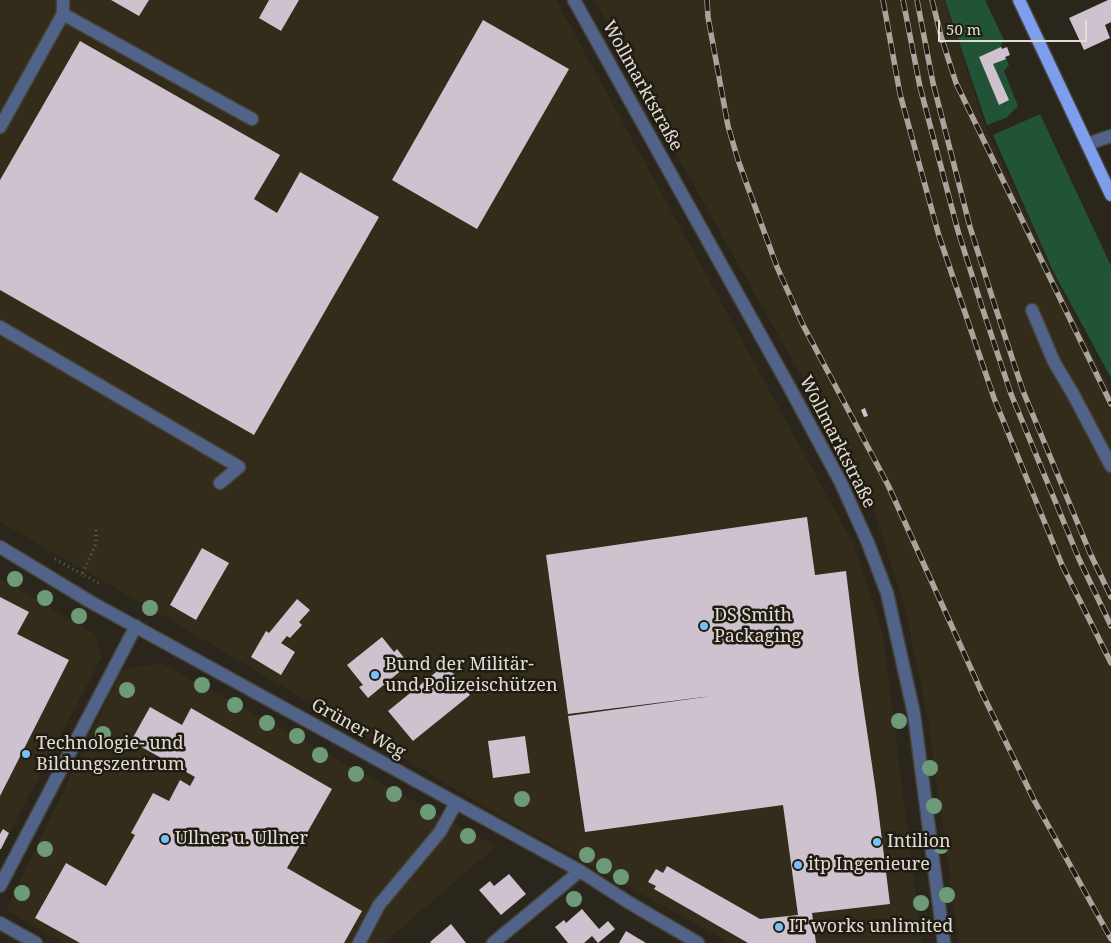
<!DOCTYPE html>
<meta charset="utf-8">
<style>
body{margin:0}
#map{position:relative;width:1111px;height:943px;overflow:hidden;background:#2a261b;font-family:"Noto Serif",serif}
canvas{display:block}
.scale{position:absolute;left:938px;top:20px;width:149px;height:22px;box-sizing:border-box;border:2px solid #e0ddd6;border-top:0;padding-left:6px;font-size:15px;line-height:18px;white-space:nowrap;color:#e0ddd6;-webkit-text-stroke:4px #201c11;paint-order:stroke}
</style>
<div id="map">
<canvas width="1111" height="943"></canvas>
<div class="scale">50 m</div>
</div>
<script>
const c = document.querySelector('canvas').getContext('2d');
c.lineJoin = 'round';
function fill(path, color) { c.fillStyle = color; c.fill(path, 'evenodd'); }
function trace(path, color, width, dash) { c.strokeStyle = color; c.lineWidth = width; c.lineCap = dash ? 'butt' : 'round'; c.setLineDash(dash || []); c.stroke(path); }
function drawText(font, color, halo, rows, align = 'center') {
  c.font = font + ' "Noto Serif",serif'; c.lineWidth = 5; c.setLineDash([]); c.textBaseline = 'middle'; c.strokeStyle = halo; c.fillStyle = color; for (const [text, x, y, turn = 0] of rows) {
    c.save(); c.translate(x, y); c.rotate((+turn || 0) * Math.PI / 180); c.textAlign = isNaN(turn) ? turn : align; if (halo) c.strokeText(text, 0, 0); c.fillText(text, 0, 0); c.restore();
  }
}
fill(new Path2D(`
 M 0,0 L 556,0 L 855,547 L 883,635 L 922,943 L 730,943 L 506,819 L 150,608 L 0,522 Z
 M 595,0 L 944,0 L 985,126 L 1052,271 L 1111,392 L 1111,943 L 959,943 L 928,719 L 905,608 L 873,508 L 857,475 L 666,136 Z
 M 0,578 L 95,634 L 102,656 L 0,852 Z
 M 161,663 L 496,846 L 384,943 L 64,943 L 6,910 L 122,670 Z`), '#332c1b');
fill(new Path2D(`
 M 945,0 L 985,0 L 1004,40 L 1001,45 L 1009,65 L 1004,71 L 1018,106 L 1006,118 L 987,125 Z
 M 1040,114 L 1111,266 L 1111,378 L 1053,271 L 993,135 Z`), '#215437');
fill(new Path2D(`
 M 111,0 L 149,0 L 139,16 Z
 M 269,0 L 299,0 L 281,31 L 259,18 Z
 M 1108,0 L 1111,0 L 1111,22 L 1105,25 L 1110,38 L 1084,50 L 1069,18 Z
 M 483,20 L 569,69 L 477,229 L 392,180 Z
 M 80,41 L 280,155 L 254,199 L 277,213 L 300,172 L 379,217 L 254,435 L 0,290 L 0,180 Z
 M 1001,47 L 1002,49 L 1007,47 L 1010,55 L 1005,57 L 1006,59 L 993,64 L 1009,100 L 999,105 L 979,57 Z
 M 865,408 L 868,416 L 864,417 L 861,410 Z
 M 807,517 L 815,575 L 846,571 L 859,677 L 876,792 L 890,904 L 812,913 L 816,943 L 748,943 L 654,889 L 656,886 L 648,882 L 656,869 L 663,873 L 667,866 L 760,919 L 798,915 L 783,805 L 585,832 L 568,716 L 712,696 L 568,714 L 546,555 Z
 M 202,548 L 229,563 L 196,620 L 170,605 Z
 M 0,597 L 29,612 L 17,634 L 69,660 L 0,796 Z
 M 297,599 L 310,610 L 299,622 L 302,625 L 290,638 L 287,636 L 281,643 L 295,652 L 281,675 L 251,657 L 266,631 L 269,633 Z
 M 382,637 L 394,652 L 397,649 L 409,664 L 368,698 L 359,687 L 363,685 L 347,665 Z
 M 446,664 L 470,695 L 413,741 L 388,711 Z
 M 150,707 L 182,725 L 191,708 L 332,789 L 287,868 L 362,911 L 344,943 L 80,943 L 35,918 L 66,863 L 106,886 L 135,835 L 131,833 L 153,793 L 169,801 L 180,780 L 190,786 L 195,777 L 131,741 Z
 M 525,736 L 530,773 L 493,778 L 488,741 Z
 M 3,829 L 9,833 L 1,849 L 0,849 L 0,834 Z
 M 509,874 L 526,894 L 501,915 L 479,890 L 490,881 L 494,886 Z
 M 582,909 L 599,929 L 608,921 L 615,929 L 598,943 L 592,936 L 584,943 L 568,943 L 555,927 L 564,920 L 566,923 Z
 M 451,924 L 466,943 L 431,943 L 430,942 Z
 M 626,931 L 646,943 L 619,943 Z`), '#cdc2ce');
const minor = new Path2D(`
 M 574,0 L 791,390 L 841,483 L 868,543 L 887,593 L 914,714 L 944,943
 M 63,14 L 252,119
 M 0,127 L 63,14 L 63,0
 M 1087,144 L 1111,136
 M 1032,310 L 1054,362 L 1073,394 L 1111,466
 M 0,327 L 239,467 L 220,483
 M 0,547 L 89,601 L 580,871 L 628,902 L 698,943
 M 0,886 L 136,626
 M 0,923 L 36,943
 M 359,943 L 379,905 L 440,832 L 456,803
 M 493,943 L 580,871`);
const major = new Path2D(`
 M 1019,0 L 1111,195`);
trace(minor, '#474339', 15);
trace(major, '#474339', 15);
trace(new Path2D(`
 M 96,530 L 96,544 L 82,574 L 99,583
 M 55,559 L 82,574`), '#636056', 3, [1, 4]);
trace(minor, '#526389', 12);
trace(major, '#7c9eec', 12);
const rail = new Path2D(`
 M 707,0 L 708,17 L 728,126 L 738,160 L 777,267 L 803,325 L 888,485 L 982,693 L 1034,800 L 1111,939
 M 883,0 L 900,94 L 939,236 L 994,398 L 1062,565 L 1111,663
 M 903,0 L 920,87 L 958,231 L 982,307 L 1011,394 L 1079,559 L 1111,626
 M 917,0 L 933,83 L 970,227 L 994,303 L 1023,391 L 1090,553 L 1111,597
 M 932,0 L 941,36 L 956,83 L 1111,404`);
trace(rail, '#a9a59d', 5.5);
trace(rail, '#201c11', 4, [11]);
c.fillStyle = '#6d9b78';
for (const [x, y] of [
 [15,579],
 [45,598],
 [150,608],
 [79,616],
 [202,685],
 [127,690],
 [235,705],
 [899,721],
 [267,723],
 [103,734],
 [297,736],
 [320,755],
 [930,768],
 [356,774],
 [394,794],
 [522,799],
 [934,806],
 [428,812],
 [468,836],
 [941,846],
 [45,849],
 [587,855],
 [604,866],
 [621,877],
 [22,893],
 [947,895],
 [574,899],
 [921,903]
]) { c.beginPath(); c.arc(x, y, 8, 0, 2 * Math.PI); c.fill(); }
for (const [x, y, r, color] of [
 [704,626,5,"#79bff8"],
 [375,675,5,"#79bff8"],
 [26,754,5,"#79bff8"],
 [165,839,5,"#79bff8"],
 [877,842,5,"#79bff8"],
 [798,865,5,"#79bff8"],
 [779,927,5,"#79bff8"]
]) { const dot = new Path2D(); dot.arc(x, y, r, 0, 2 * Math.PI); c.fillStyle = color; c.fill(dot); trace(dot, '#201c11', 2); }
drawText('18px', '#e0ddd6', '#201c11', [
 ["Wollmarktstraße",642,86,61],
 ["Wollmarktstraße",837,442,63],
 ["Grüner Weg",358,729,29]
]);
drawText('18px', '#e0ddd6', '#201c11', [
 ["DS Smith",714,616],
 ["Packaging",714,637],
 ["Bund der Militär-",385,665],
 ["und Polizeischützen",385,686],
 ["Technologie- und",36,744],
 ["Bildungszentrum",36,765],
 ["Ullner u. Ullner",175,839],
 ["Intilion",887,842],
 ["itp Ingenieure",808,865],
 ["IT works unlimited",789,927]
], 'left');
</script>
